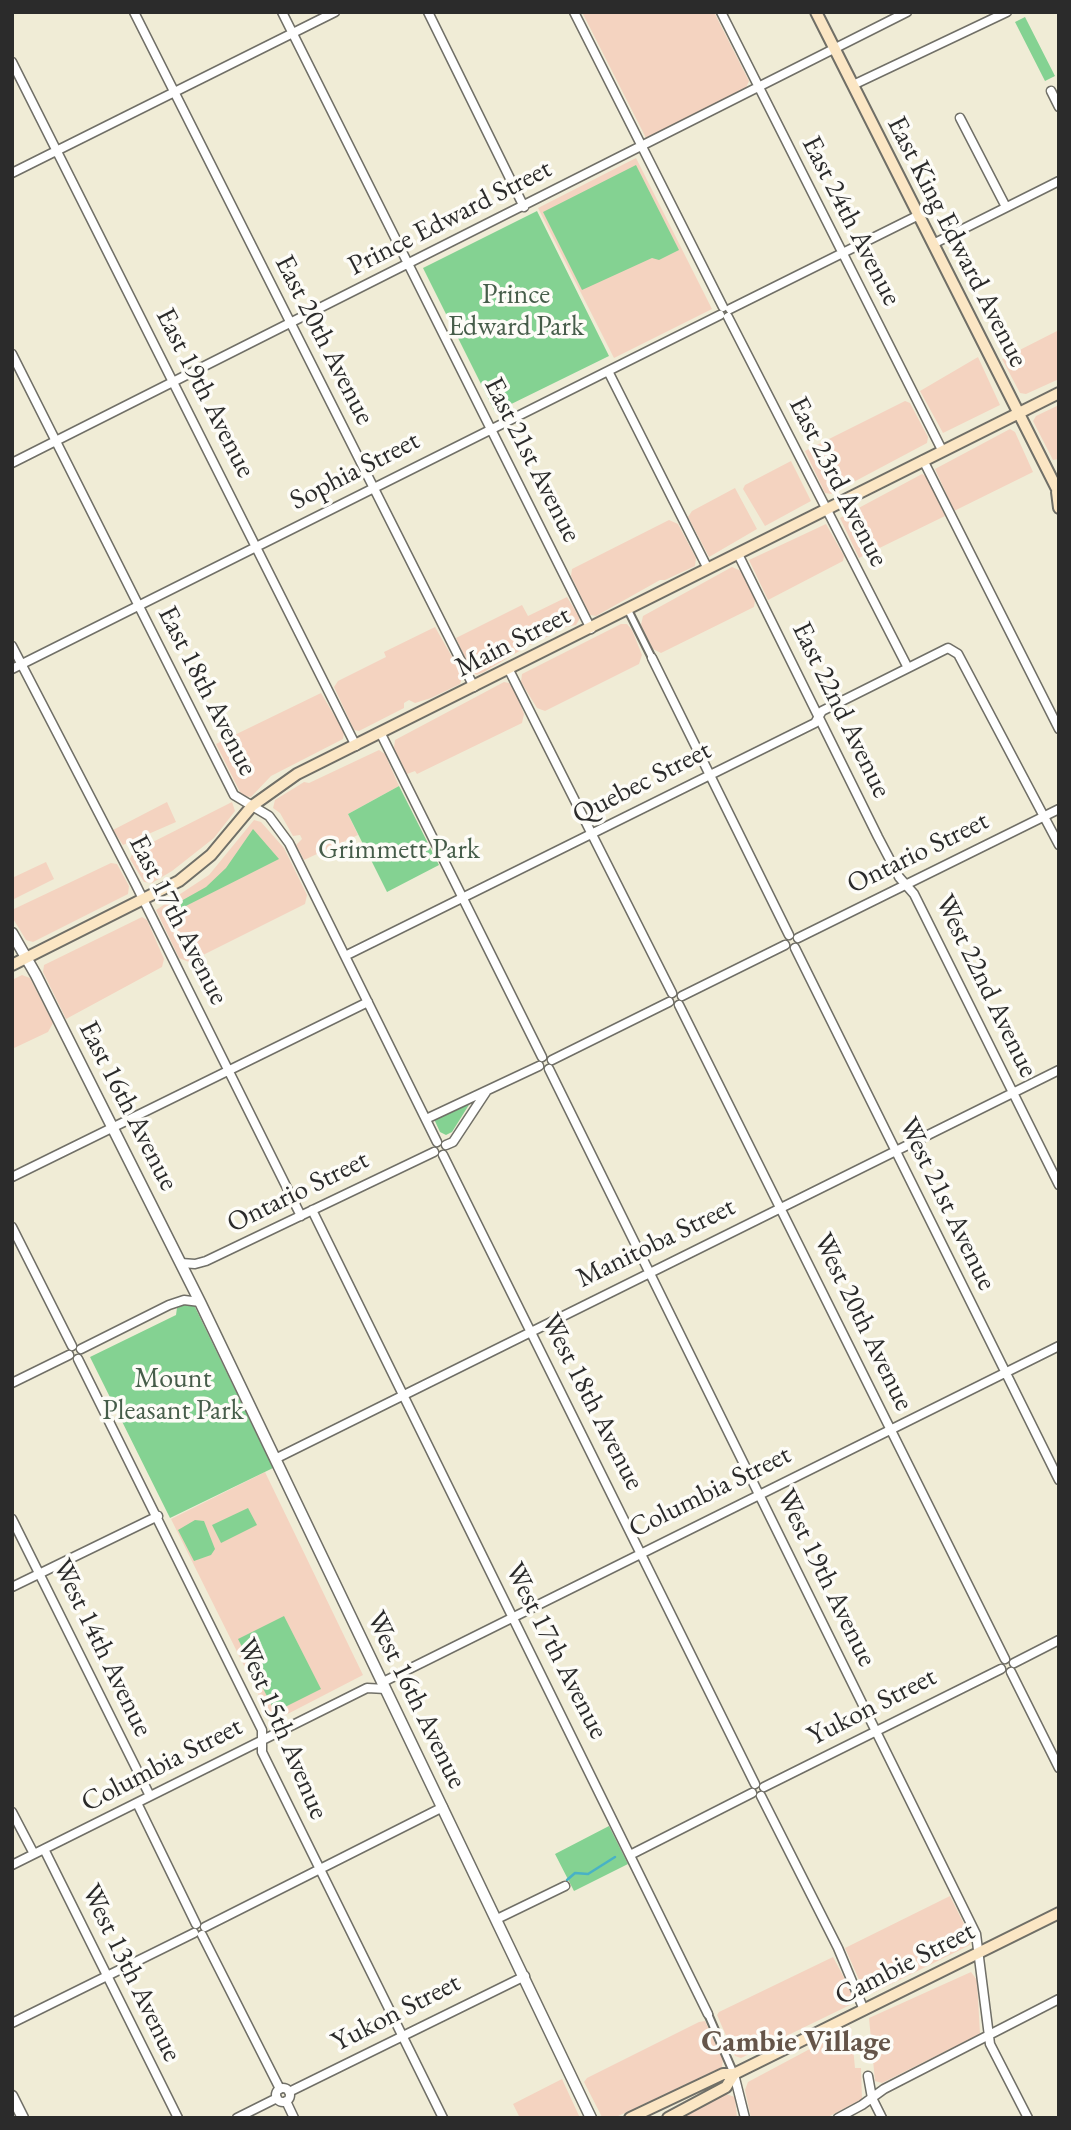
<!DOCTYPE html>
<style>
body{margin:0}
#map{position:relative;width:1071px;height:2130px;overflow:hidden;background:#f0ecd6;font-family:"EB Garamond",serif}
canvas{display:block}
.frame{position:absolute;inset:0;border:14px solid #2b2b2b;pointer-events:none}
</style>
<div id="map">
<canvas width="1071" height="2130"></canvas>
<div class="frame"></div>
</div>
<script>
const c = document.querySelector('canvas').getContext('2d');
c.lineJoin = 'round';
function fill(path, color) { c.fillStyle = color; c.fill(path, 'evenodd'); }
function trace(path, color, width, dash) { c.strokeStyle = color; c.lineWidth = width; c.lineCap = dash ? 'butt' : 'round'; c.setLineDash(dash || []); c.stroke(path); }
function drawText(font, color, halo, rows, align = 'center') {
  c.font = font + ' "EB Garamond",serif'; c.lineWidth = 7; c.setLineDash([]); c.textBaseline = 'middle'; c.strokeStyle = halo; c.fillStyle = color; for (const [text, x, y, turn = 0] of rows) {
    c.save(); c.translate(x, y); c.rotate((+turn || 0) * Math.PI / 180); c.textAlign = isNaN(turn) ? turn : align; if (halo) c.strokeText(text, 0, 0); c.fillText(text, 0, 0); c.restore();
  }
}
fill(new Path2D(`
 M 582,12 L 714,12 L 749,81 L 745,90 L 646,138 Z
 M 636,158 L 712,309 L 614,358 L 538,208 Z
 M 1059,330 L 1059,379 L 1026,394 L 1020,393 L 1002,359 Z
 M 978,357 L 1000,405 L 943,433 L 920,391 Z
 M 905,401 L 910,403 L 928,437 L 927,443 L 831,494 L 825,493 L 805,451 Z
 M 1059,405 L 1059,459 L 1053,460 L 1033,421 L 1036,416 Z
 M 1010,429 L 1015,432 L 1033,472 L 954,511 L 935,469 Z
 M 791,461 L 811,501 L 765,526 L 743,489 L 745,485 Z
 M 922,474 L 927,477 L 945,516 L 859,558 L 840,518 Z
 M 735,488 L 757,529 L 709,557 L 688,517 L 692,511 Z
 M 669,520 L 678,524 L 696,558 L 695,566 L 665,580 L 660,580 L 596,616 L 590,615 L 571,576 L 572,569 Z
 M 826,524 L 844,556 L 843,561 L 768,600 L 749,560 Z
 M 732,567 L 741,571 L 755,600 L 754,607 L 661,653 L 653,649 L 641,625 L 643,616 Z
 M 567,597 L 580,618 L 576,625 L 566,627 L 531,645 L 526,641 L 522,643 L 521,650 L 484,672 L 477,675 L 471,672 L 456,638 L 522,605 L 528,616 Z
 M 621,624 L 627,624 L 632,630 L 642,655 L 639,664 L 545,711 L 537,708 L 521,682 L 522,674 Z
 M 435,627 L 463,676 L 460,684 L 431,698 L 415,703 L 409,700 L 404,703 L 404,708 L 359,731 L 354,730 L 334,687 L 338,681 L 386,657 L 384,652 Z
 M 504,682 L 509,683 L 515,691 L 524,714 L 522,723 L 417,774 L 415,771 L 407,774 L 394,748 L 395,740 Z
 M 321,693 L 344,732 L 343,739 L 271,776 L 251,797 L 242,796 L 216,744 Z
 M 379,750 L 385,754 L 399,786 L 348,814 L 358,835 L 304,860 L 296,845 L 302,839 L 300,835 L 293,836 L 280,813 L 273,808 L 275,800 L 304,782 L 309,783 Z
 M 167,802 L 176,822 L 123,845 L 113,830 Z
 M 232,802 L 235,811 L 214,838 L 172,871 L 152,883 L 144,882 L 130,859 L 133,852 Z
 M 254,820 L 261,822 L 284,848 L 307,895 L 305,904 L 189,962 L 179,958 L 156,910 L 209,875 Z
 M 46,862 L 54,879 L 12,900 L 12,878 Z
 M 111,863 L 117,864 L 129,886 L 128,894 L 33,942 L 26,940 L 12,917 L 14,909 Z
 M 142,917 L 147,920 L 164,959 L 162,967 L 66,1019 L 43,972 L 44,965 Z
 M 22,975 L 30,978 L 53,1023 L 48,1032 L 12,1049 L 12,980 Z
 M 265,1472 L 363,1675 L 272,1722 L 171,1519 Z
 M 950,1896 L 971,1938 L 970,1945 L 871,1994 L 865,1993 L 845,1948 Z
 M 833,1957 L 855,1998 L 850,2005 L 741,2058 L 735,2056 L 717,2015 L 719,2012 Z
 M 971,1972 L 977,1980 L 980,2034 L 882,2083 L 875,2081 L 869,2018 Z
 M 705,2021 L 723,2059 L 722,2067 L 614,2118 L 602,2117 L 584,2082 L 587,2078 L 699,2022 Z
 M 851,2027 L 855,2068 L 861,2068 L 862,2099 L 826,2118 L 751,2118 L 745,2090 L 748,2082 Z
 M 562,2079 L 580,2118 L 520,2118 L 513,2104 Z
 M 726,2094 L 735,2097 L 737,2118 L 680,2118 Z`), '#f4d3c0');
fill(new Path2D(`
 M 1025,17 L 1055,76 L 1045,81 L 1015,22 Z
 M 636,165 L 679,250 L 659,260 L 652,258 L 582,290 L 543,212 Z
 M 537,211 L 609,356 L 495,412 L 423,268 Z
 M 399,786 L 439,865 L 387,892 L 348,814 Z
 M 253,829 L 279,859 L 168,915 L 165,910 L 206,887 L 226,868 Z
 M 472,1100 L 452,1132 L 446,1135 L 440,1132 L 434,1119 Z
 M 187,1303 L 194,1305 L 273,1468 L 170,1518 L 90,1357 L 176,1315 L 177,1308 Z
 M 248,1508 L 257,1525 L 221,1543 L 212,1525 Z
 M 195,1520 L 204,1521 L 215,1549 L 211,1555 L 194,1561 L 178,1530 Z
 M 284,1616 L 321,1689 L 275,1712 L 238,1639 Z
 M 609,1826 L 628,1864 L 574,1891 L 555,1854 Z`), '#84d292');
trace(new Path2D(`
 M 567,1880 L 575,1873 L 588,1874 L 615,1857`), '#48b2c6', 2.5);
const pedestrian = new Path2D(`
 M 628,610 L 652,658
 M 708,2014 L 734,2074`);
const minor = new Path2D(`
 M 134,12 L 474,687
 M 282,12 L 591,629
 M 428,12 L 524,207
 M 574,12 L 723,307
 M 721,12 L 942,450
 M 12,62 L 356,746
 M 853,85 L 1007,12
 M 1051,91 L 1059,107
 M 960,118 L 1006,207
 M 12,173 L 335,12
 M 933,244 L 1059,181
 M 730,309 L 919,215
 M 728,317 L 908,668
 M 12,354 L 234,795 L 269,816 L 289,843 L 437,1142
 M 608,371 L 708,569
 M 923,460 L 1059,729
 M 12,463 L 907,12
 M 738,554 L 878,837 L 899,877 L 914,894 L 1059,1185
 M 12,646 L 136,885 L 301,1216
 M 652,658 L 789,935
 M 12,669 L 720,315
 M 509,670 L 672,993
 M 381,734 L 542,1057
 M 798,938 L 1059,809
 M 795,948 L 1059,1480
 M 345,956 L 815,723 L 822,711 L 948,648 L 958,654 L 1059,845
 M 682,996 L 785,945
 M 679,1005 L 1005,1659
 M 552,1060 L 669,1002
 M 549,1069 L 976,1934 L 990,2044 L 1028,2118
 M 426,1119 L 539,1066
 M 446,1145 L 453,1142 L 486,1092
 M 443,1155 L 755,1784
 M 12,1177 L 368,1002
 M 312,1210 L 708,2014
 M 12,1227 L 72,1346
 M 181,1263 L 195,1264 L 206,1261 L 434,1152
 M 81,1349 L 169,1305 L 184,1300 L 200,1302
 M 78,1359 L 262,1730 L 262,1752 L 443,2118
 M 12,1383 L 69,1355
 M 275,1459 L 1059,1070
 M 12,1519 L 150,1796
 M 12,1587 L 158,1516
 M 1014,1663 L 1059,1640
 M 1011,1672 L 1059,1768
 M 383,1682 L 1059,1346
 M 764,1787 L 1001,1669
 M 761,1796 L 838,1948 L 864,2010
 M 137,1803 L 196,1924
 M 12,1812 L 34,1854
 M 44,1849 L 178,2118
 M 632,1854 L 752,1793
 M 12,1865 L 367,1688 L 386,1689
 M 497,1919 L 565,1886
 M 205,1927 L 443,1807
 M 202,1935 L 280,2089
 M 12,2023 L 194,1933
 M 734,2074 L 745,2118
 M 868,2076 L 872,2098 L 882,2118
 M276 2095a7 7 0 1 1 14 0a7 7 0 1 1-14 0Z
 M 289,2092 L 525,1976
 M 286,2101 L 294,2118
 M 237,2118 L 277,2098
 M 838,2118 L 862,2105 L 884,2089 L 1059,1999`);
const tertiary = new Path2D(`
 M 12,933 L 36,975 L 200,1302 L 591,2118
 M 12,2096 L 23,2118`);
const secondary = new Path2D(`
 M 816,12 L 1059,493
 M 1057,492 L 1059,508
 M 12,965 L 179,881 L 211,855 L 252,806 L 297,774 L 1059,393
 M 630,2118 L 723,2074 L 734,2074 L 1059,1913
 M 668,2118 L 726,2087 L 734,2074`);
trace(pedestrian, '#706f67', 10);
trace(minor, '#706f67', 11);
trace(tertiary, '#706f67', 13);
trace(secondary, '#706f67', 14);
trace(pedestrian, '#fff', 6);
trace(minor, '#fff', 8);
trace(tertiary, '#fff', 10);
trace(secondary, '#fbe6c4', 10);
drawText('28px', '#2b2b2b', '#fdfcf7', [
 ["Prince Edward Street",450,218,-27],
 ["East 24th Avenue",851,221,63],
 ["East King Edward Avenue",957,242,63],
 ["East 20th Avenue",324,340,63],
 ["East 19th Avenue",205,393,63],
 ["East 21st Avenue",532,460,63],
 ["Sophia Street",355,471,-27],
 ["East 23rd Avenue",838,482,63],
 ["Main Street",513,642,-27],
 ["East 18th Avenue",207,691,63],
 ["East 22nd Avenue",841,710,64],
 ["Quebec Street",642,783,-27],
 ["Ontario Street",918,853,-26],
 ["East 17th Avenue",178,920,63],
 ["West 22nd Avenue",986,986,64],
 ["East 16th Avenue",128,1106,63],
 ["Ontario Street",298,1192,-26],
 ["West 21st Avenue",947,1204,64],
 ["Manitoba Street",656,1243,-26],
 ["West 20th Avenue",863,1322,64],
 ["West 18th Avenue",592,1402,63],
 ["Columbia Street",710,1492,-26],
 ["West 19th Avenue",826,1578,64],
 ["West 14th Avenue",102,1648,64],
 ["West 17th Avenue",556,1651,63],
 ["West 16th Avenue",416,1700,64],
 ["Yukon Street",872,1707,-27],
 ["West 15th Avenue",282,1729,67],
 ["Columbia Street",162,1765,-27],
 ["Cambie Street",905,1964,-27],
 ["West 13th Avenue",131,1973,64],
 ["Yukon Street",396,2013,-27]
]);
drawText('28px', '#465d4a', '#fdfcf7', [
 ["Prince",516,295],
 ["Edward Park",516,327],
 ["Grimmett Park",399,850],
 ["Mount",173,1379],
 ["Pleasant Park",173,1411]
]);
drawText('bold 30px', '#655549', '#fdfcf7', [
 ["Cambie Village",796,2043]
]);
</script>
